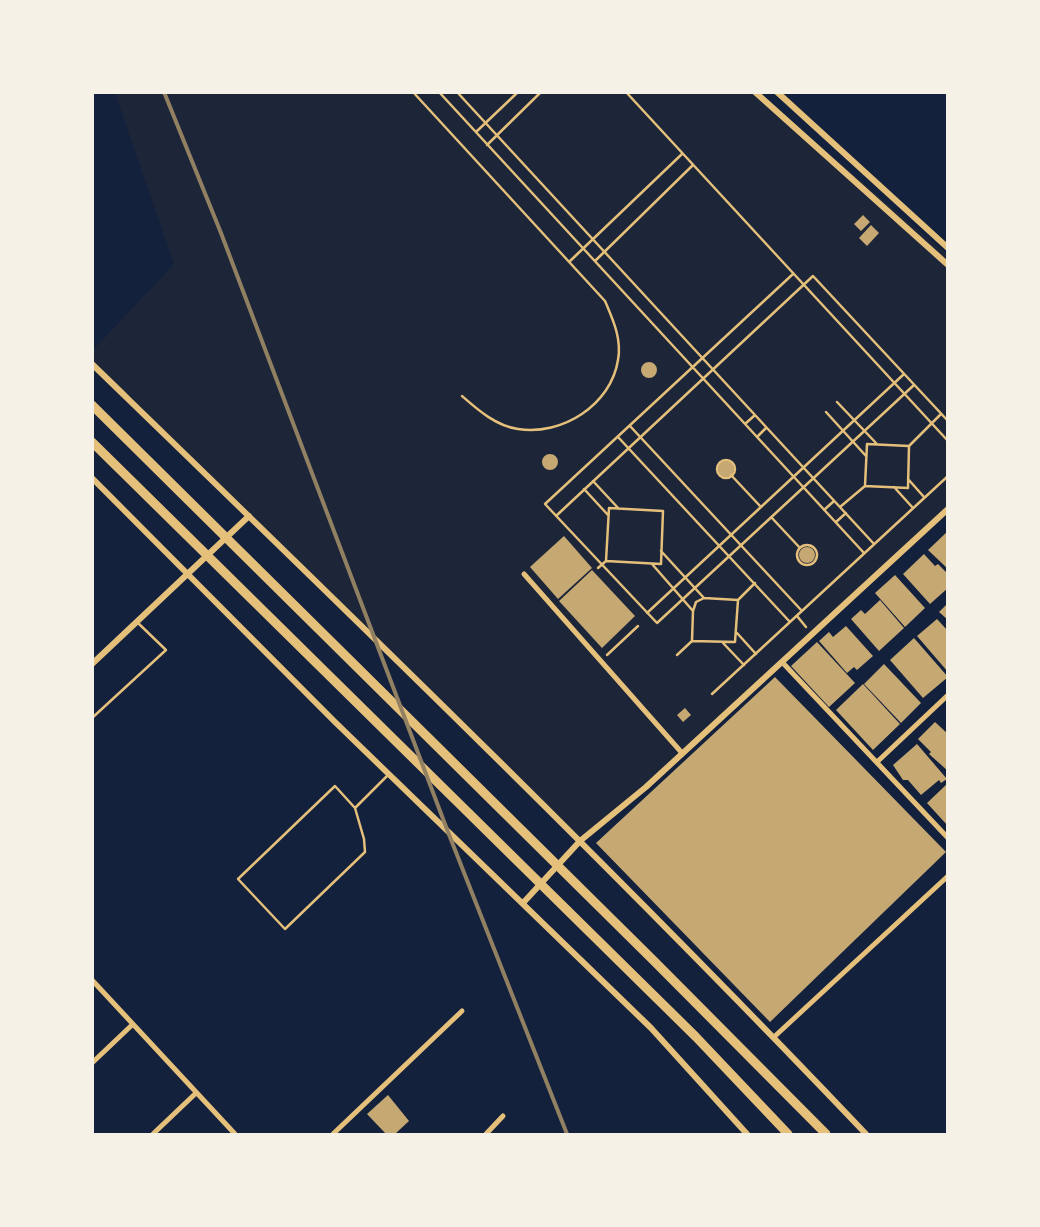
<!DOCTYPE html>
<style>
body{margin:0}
#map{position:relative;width:1040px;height:1227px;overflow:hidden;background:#14213d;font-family:Poppins,sans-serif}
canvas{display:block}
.frame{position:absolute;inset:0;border:94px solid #f6f1e7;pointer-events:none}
</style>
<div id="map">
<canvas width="1040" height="1227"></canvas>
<div class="frame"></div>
</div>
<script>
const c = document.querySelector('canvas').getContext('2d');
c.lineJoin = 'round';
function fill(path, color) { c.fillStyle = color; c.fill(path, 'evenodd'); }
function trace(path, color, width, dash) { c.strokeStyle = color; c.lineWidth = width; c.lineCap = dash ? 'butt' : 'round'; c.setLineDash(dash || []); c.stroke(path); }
fill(new Path2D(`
 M 115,93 L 757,93 L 947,254 L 947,507 L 582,842 L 93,364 L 92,351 L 174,264 Z`), '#1d2539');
fill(new Path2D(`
 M 863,215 L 870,222 L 861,231 L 854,224 Z
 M 871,225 L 879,233 L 867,246 L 859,238 Z
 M641 370a8 8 0 1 1 16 0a8 8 0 1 1-16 0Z
 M542 462a8 8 0 1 1 16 0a8 8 0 1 1-16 0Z
 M718 469a8 8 0 1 1 16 0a8 8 0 1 1-16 0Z
 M 948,531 L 948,569 L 928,550 Z
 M 564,536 L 592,568 L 558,599 L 530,567 Z
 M799 555a8 8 0 1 1 16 0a8 8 0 1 1-16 0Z
 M 924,554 L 935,566 L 938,564 L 948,574 L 948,588 L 930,604 L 903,574 Z
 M 592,570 L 635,616 L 602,648 L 559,601 Z
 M 895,575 L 925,608 L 905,627 L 875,593 Z
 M 880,600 L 904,628 L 879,651 L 851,619 L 861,610 L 865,614 Z
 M 948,603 L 948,620 L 939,612 Z
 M 937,619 L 948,631 L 948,672 L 917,636 Z
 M 846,626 L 873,656 L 857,670 L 854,667 L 847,673 L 819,641 L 829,632 L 833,637 Z
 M 914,638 L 948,677 L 923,698 L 890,660 Z
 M 817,642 L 855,683 L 829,707 L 791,666 Z
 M 884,664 L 921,703 L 901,723 L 864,684 Z
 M 775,677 L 946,852 L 770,1022 L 596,843 Z
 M 863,684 L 900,724 L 873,750 L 836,710 Z
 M 685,708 L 691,715 L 683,722 L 677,715 Z
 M 935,722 L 948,734 L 948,771 L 929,754 L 931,752 L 918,739 Z
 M 917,744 L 947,779 L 941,783 L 939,780 L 921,795 L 908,780 L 903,780 L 893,765 Z
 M 948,783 L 948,826 L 927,803 Z
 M 388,1095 L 409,1121 L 395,1134 L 386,1134 L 367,1114 Z`), '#c6a872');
trace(new Path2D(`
 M 413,92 L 605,301 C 613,320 622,339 618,360 C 611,405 562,436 518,429 C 496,426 478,410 462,396
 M 439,92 L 864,553
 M 457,92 L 874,544
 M 626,92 L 948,441
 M 476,132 L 518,92
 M 487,145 L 541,92
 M 595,261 L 693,165
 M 569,262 L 682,154
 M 793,274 L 545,504 L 657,623 L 914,385
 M 837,402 L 876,443
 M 826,412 L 866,456
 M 745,424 L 755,415
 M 630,426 L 802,611
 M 618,437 L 790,622
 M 757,437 L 766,428
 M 867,444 L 909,446 L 908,488 L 865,486 Z
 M 909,446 L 941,414
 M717 469a9 9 0 1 1 18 0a9 9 0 1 1-18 0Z
 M 731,475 L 761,507
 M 908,479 L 924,497
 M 593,481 L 619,509
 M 894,487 L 913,508
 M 584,489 L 608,515
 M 840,507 L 865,486
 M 609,508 L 663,511 L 661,564 L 606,561 Z
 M 824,510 L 834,501
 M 556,516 L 813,276 L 948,421
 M 772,518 L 800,548
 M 836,522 L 846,513
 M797 555a10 10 0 1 1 20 0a10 10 0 1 1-20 0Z
 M 661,551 L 704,598 L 738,600 L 735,642 L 692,641 L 693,611 L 696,602 L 704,598
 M 652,564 L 693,611
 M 598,568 L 606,561
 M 738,600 L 755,583
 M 647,613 L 904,374
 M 797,616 L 806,627
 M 737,633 L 756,654
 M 723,643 L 744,665
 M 607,655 L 638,626
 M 677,655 L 692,641
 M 712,694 L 948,476`), '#e5c07b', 2.5);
trace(new Path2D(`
 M 92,718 L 166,650 L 138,623
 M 355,808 L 335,786 L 238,879 L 285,929 L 365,852 L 364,839 L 355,808 L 388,775`), '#e5c07b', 2.5);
trace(new Path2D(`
 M 524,574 L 682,753
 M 782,662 L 948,838
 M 877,762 L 948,695
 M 92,980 L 235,1134
 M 774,1037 L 948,876
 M 92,1063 L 133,1024
 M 153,1134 L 196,1093
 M 333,1134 L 462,1011
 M 486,1134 L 503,1116`), '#e5c07b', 5);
trace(new Path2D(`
 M 755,92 L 948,265
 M 777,92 L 948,248
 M 92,364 C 354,618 615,870 866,1134
 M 92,478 L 335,722 L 651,1028 L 747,1134
 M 92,664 L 249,516
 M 523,903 L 580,841 L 646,787 L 948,509`), '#e5c07b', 6);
trace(new Path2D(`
 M 92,405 L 654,961 L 826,1134
 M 92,442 L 696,1037 L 788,1134`), '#e5c07b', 9);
trace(new Path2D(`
 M 164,92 L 221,233 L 448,832 L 567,1134`), '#918062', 4);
</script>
